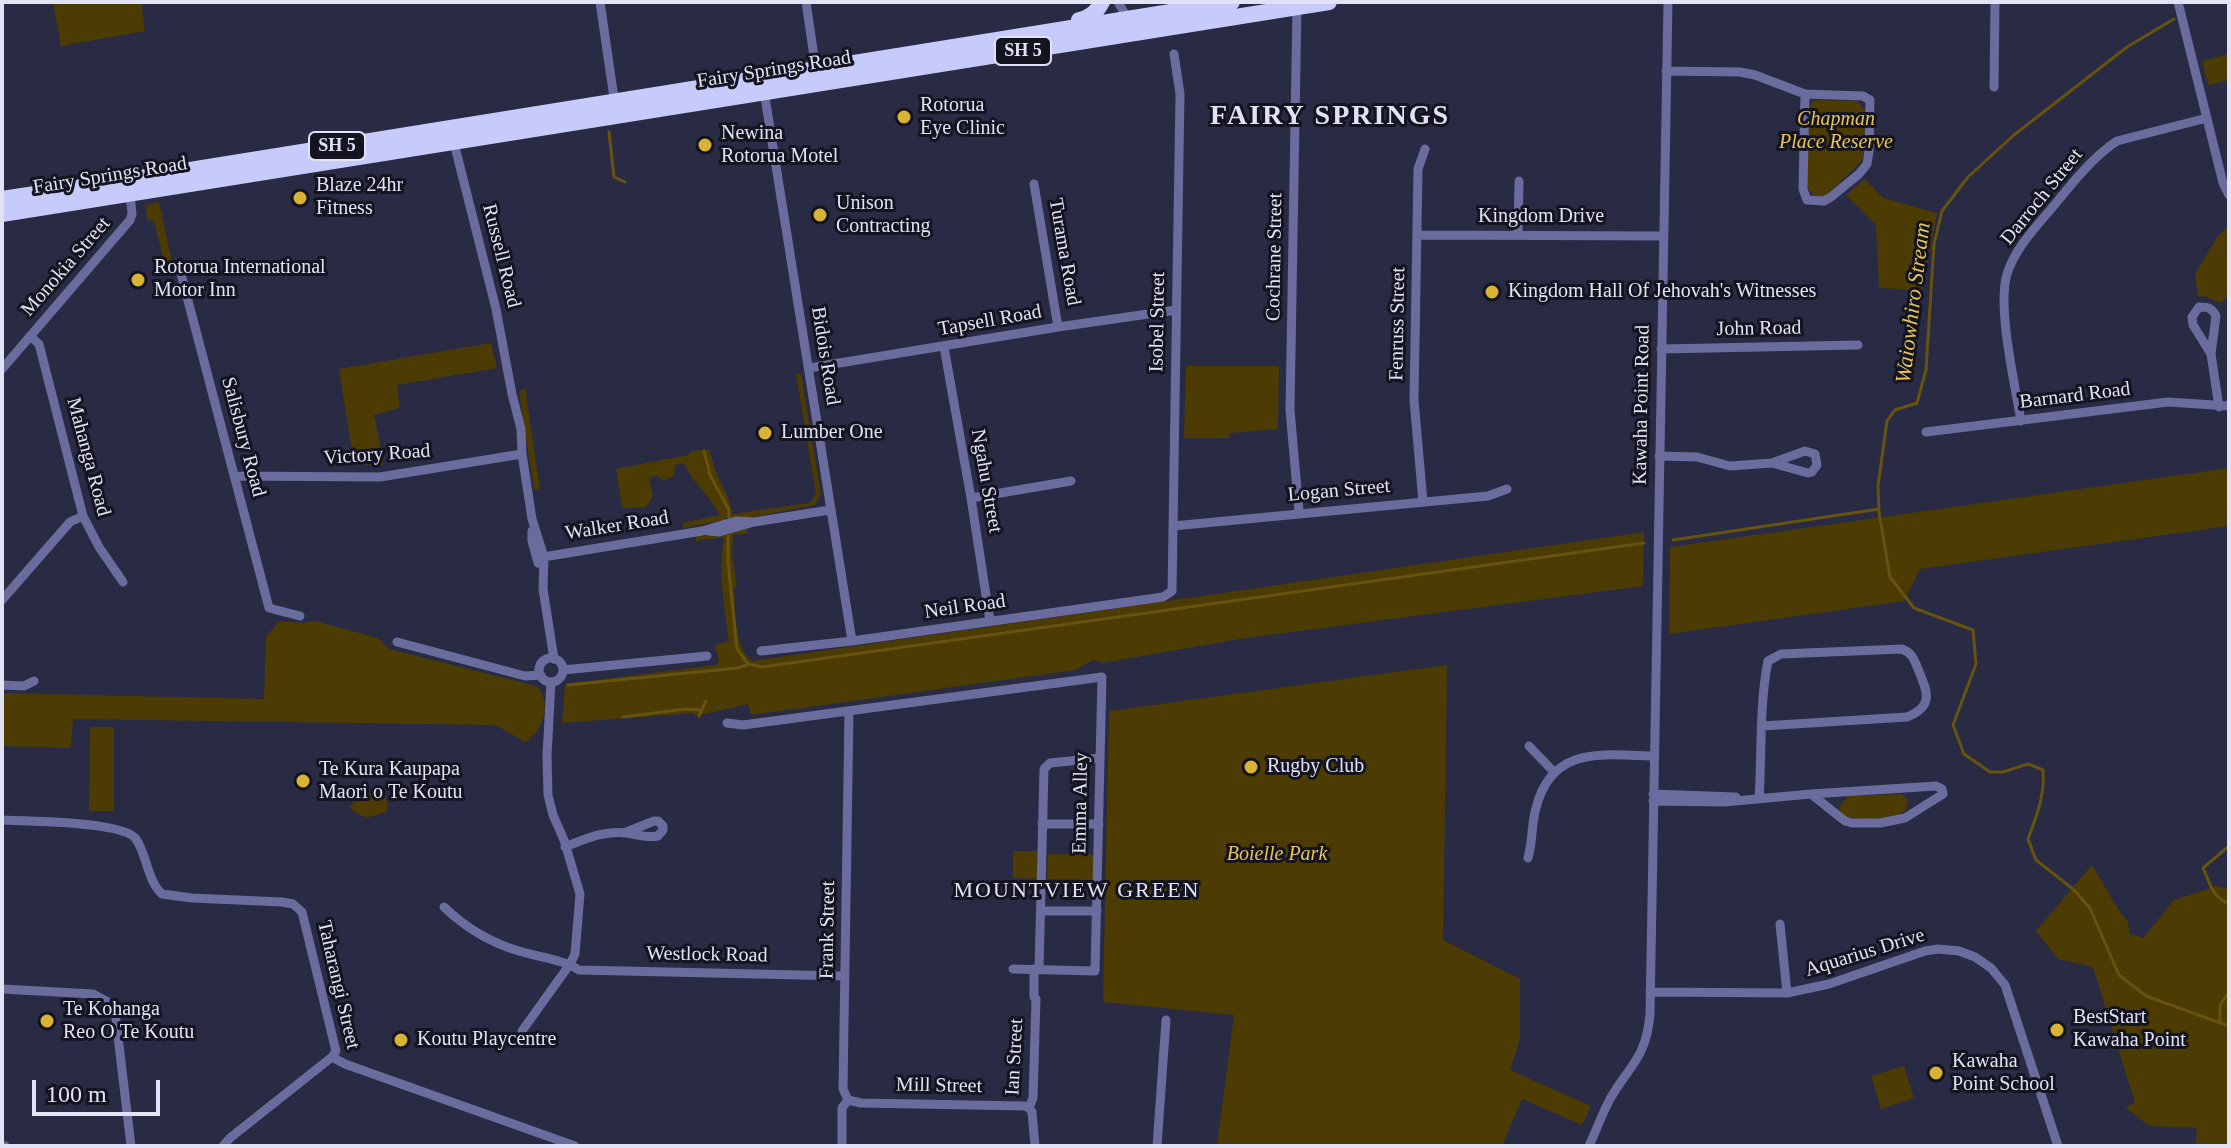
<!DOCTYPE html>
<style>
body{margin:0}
#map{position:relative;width:2231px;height:1148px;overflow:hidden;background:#292a44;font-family:Georgia,serif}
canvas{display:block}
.frame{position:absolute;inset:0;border:4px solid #e1e3f4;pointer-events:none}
.scale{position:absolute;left:32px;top:1080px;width:128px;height:36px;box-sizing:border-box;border:4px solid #e1e3f4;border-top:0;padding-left:10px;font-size:24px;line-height:28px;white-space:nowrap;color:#e1e3f4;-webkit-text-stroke:6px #131420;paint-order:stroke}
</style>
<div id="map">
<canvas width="2231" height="1148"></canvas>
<div class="frame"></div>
<div class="scale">100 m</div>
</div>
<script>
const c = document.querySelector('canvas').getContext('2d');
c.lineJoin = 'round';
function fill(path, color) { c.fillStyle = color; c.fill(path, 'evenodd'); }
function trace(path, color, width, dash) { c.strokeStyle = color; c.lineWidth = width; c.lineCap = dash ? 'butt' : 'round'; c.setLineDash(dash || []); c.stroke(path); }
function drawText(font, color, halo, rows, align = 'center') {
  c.font = font + ' Georgia,serif'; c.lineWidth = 6; c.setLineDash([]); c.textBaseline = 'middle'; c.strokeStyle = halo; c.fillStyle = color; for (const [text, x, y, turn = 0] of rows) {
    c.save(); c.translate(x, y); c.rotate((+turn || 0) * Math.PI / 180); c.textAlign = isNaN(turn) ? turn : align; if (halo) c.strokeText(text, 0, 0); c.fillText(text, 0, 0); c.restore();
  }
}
fill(new Path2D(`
 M 53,2 L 141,2 L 145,31 L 61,46 Z
 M 2229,54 L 2229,80 L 2208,85 L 2202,61 Z
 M 1818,100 L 1857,101 L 1865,110 L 1864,152 L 1862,161 L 1827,195 L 1821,197 L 1813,195 L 1807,187 L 1808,107 L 1812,102 Z
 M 1865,179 L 1883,198 L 1937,213 L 1922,290 L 1879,288 L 1876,225 L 1846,195 Z
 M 159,202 L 172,261 L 165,265 L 154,221 L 147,219 L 146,205 Z
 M 2229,225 L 2229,295 L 2220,303 L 2207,297 L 2198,296 L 2195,274 L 2218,236 Z
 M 491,343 L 497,368 L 397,385 L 400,408 L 374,415 L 384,465 L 354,464 L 339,369 Z
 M 1186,366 L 1279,366 L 1278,429 L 1230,433 L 1229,438 L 1184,438 Z
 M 796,374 L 801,374 L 821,494 L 815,505 L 752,517 L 726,518 L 726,520 L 683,528 L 682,523 L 720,515 C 711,496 692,483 684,463 L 675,465 L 674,476 L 663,481 C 659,475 655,475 649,478 L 653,496 L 646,507 L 622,508 L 616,469 L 688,455 L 692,451 L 709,449 C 712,457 714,467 717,475 C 725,492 729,494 732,514 L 809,503 L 816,494 Z
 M 525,388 L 540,489 L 534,490 L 519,392 Z
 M 2229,468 L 2229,526 L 1920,569 L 1904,601 L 1669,634 L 1670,547 Z
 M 747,528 L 748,533 L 733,535 L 732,555 L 737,586 L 734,588 C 736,610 733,647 752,661 L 1644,532 L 1643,586 L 1239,639 L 1103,663 L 1093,660 L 1076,670 L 751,715 L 748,704 L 696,716 L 693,713 L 562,723 L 565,684 L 716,665 L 719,660 L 715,645 L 729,641 C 724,607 718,572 724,537 L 696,541 L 696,536 L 719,535 Z
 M 279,621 L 303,623 L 316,621 L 378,638 L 389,649 L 536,686 C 553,700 543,734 525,742 L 496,725 L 73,719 L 71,748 L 2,746 L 2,693 L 264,699 L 266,637 Z
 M 1447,665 L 1443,940 L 1520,979 L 1520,1039 L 1510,1070 L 1591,1106 L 1582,1125 L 1522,1099 L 1502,1146 L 1217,1146 L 1234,1015 L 1103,1002 L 1109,711 Z
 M 90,727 L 114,727 L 114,811 L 89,811 Z
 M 377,789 C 384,795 391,802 386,812 C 368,817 365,822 350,807 L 354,802 Z
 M 1901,794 L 1908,800 L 1906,810 C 1894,820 1856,822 1842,815 L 1839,809 L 1842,802 L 1850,796 Z
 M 1013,851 L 1038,851 L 1038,879 L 1013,878 Z
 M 1048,854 L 1094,855 L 1093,880 L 1047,879 Z
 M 2092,865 L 2116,906 L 2128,922 L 2130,934 L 2143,938 L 2174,900 L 2217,886 L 2229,889 L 2229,1146 L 2196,1146 L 2197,1128 L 2149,1126 L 2125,1107 L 2135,1103 L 2093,967 L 2058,959 L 2036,931 Z
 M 1904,1066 L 1914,1098 L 1881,1109 L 1871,1076 Z`), '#4c3c03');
trace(new Path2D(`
 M 2174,19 L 2127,47 L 2014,135 L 1968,177 L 1942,211 L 1934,244 L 1926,370 L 1917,403 L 1895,410 L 1887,421 L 1878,486 L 1879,512 L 1890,577 L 1914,608 L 1973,630 L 1976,664 L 1953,725 L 1964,754 L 1990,772 L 2003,772 L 2028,764 L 2043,770 C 2045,797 2037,814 2028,839 L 2036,860 L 2073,889 L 2090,908 L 2119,975 L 2146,996 L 2229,1026
 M 609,132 L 614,177 L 625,182
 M 704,451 L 710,475 L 729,510 L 729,517
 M 728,536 L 728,562 L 737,649 L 748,664 L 762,667 L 1644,543
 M 1673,540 L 1879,509
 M 568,685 L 737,668 L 747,665
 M 699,716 L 706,701
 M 623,717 L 685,709 L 702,710
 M 2229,846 L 2203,868 C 2211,885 2211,896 2229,904
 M 2220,1022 L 2220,1005 L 2229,992`), '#665310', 3);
trace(new Path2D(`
 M 600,2 L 615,105
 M 806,2 L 816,70
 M 1118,2 L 1128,19
 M 2178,2 L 2223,183 L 2229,195
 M 1297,4 L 1290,410 L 1299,512
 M 1666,71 L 1740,72 L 1755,75 L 1805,94 L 1863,96 L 1870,100 L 1869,151 L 1867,164 L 1859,174 L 1831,197 L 1824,201 L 1807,200 L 1803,189 L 1805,94
 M 1994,87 L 1995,2
 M 764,91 L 852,641
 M 453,139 L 496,309 L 512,394 L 521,429 L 522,454 L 532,519 L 544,557 L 543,589 L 554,659
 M 1034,184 L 1058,327
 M 1518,234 L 1519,181
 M 1417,235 L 1663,236
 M 181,274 L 269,608 L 300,616
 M 30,336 L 39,344 L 83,516 L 99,547 L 123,582
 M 944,347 L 971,498 L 990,621
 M 1661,349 L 1858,345
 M 2211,354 L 2193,325 L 2192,317 L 2199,307 C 2208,307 2212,308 2216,316 L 2211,354 L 2219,407
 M 809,368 L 1058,327 L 1176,310
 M 2,369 L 130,220 L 132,214 L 130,193
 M 2021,421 C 2015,385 1997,307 2007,274 C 2016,246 2038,225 2056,203 C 2073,182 2094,156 2117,141 L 2207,118
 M 1926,432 L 2168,402 L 2229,406
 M 1659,456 L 1697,457 L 1730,466 L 1772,463 L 1805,451 L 1815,454 L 1817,465 L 1812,472 L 1808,473 L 1772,463
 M 234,476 L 380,477 L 522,454
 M 971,498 L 1071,481
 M 1423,502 L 1414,400 L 1418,169 L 1425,149
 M 1173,526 L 1488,496 L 1507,489
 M 532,531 L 532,541 L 538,563
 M 708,531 L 719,532 L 754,522 L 830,510
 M 537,558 L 702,531 L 736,521 L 754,522
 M 2,600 L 70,522 L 83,516
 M 397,642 L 525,676 L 541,675
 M 761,651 L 852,641 L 1163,597 L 1172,591 L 1180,94 L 1174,54
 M539 670a12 12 0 1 1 24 0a12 12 0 1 1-24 0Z
 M 563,670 L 707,656
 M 2,685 L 24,686 L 34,681
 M 727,723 L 743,725 L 1102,677 L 1095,971 L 1013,969
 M 1529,746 L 1553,771
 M 1653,794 L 1736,797
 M 1759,799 C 1762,754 1759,706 1768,661 L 1781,654 L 1902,649 C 1912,653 1914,659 1918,669 C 1927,691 1935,706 1907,717 L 1762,726
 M 1653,801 L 1724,802 L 1811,794 L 1936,786 L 1942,789 L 1943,794 L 1905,818 L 1880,823 L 1852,823 L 1845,821 L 1811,794
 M 2,820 C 25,821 124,821 136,839 C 147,855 147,880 162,894 L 192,898 L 282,902 L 293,904 L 302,912 L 336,1051 L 332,1057 L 230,1138 L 223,1146
 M 1042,824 L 1099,824
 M 565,847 C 585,839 604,830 627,833 C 638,835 647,838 658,836 L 663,830 L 663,826 L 658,821 L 654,821 L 624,833
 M 1528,858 C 1533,841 1531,825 1536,808 C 1552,745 1603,755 1654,756
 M 444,907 C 465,927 491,943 519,951 C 538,957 562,959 579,970 L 845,976
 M 1041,911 L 1097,911
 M 1780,924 L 1787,993
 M 1034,969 L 1034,997 L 1036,999 L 1033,1098 L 1029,1108 L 1032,1112 L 1035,1146
 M 1039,970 L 1044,769 L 1050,763 L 1100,758
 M 2,989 L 93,994 L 110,1003 L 115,1011 L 131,1146
 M 1650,992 L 1787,993 L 1829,984 L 1925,951 L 1938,949 L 1959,951 L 1975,957 L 1991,968 L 2005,985 L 2058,1146
 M 522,1031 L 570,964 L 575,954 L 580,894 L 564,840 L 553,815 L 548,795 L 547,756 L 551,682
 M 332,1057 L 345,1064 L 575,1146
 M 848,1100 L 861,1103 L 1025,1106 L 1029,1108
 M 2,1146 L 5,1146
 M 842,1146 L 842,1108 L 848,1100 L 843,1089 L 849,712
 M 1157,1146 L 1166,1020
 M 1589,1146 C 1596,1131 1602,1114 1610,1099 C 1630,1064 1646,1059 1650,1014 L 1668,2`), '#696c9c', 9);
trace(new Path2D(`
 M 1079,20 C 1090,18 1097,12 1102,2
 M 2,199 L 128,180 L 1232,2
 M 2,214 L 1329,2`), '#c7cbfb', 16);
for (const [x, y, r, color] of [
 [904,117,8,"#d9b334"],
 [705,145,8,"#d9b334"],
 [300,198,8,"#d9b334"],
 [820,215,8,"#d9b334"],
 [138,280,8,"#d9b334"],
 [1492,292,8,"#d9b334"],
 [765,433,8,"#d9b334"],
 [1251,767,8,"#d9b334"],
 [303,781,8,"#d9b334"],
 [47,1021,8,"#d9b334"],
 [2057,1030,8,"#d9b334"],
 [401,1040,8,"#d9b334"],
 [1936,1073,8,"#d9b334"]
]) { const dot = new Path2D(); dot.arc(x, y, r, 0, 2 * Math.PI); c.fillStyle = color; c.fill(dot); trace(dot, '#131420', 3); }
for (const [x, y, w] of [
 [1023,51,56],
 [337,146,56]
]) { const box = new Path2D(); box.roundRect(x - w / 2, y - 14, w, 28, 6); c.fillStyle = '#131420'; c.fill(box); trace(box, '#e1e3f4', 2); }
drawText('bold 18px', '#e1e3f4', null, [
 ["SH 5",1023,51],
 ["SH 5",337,146]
]);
drawText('20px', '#e1e3f4', '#131420', [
 ["Fairy Springs Road",774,70,-9],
 ["Fairy Springs Road",110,176,-9],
 ["Darroch Street",2042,197,-51],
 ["Kingdom Drive",1541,217],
 ["Turama Road",1064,252,80],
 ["Russell Road",501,256,76],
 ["Cochrane Street",1275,257,-89],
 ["Monokia Street",66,267,-49],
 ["Tapsell Road",990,321,-10],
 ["Isobel Street",1158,322,-89],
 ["Fenruss Street",1398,324,-89],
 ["John Road",1759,329,-1],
 ["Bidois Road",825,356,81],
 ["Barnard Road",2075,396,-7],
 ["Kawaha Point Road",1642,405,-89],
 ["Salisbury Road",243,437,75],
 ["Victory Road",377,455,-4],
 ["Mahanga Road",88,457,75],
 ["Ngahu Street",986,481,80],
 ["Logan Street",1339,491,-5],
 ["Walker Road",617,526,-9],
 ["Neil Road",965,607,-8],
 ["Emma Alley",1081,803,-89],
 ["Frank Street",828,930,-89],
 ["Aquarius Drive",1865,953,-17],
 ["Westlock Road",707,955,1],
 ["Taharangi Street",338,985,77],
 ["Ian Street",1015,1057,-87],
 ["Mill Street",939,1086,1]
]);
drawText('20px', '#e1e3f4', '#131420', [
 ["Rotorua",920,106],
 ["Eye Clinic",920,129],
 ["Newina",721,134],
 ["Rotorua Motel",721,157],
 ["Blaze 24hr",316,186],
 ["Fitness",316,209],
 ["Unison",836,204],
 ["Contracting",836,227],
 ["Rotorua International",154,268],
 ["Motor Inn",154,291],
 ["Kingdom Hall Of Jehovah's Witnesses",1508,292],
 ["Lumber One",781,433],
 ["Rugby Club",1267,767],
 ["Te Kura Kaupapa",319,770],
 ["Maori o Te Koutu",319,793],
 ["Te Kohanga",63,1010],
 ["Reo O Te Koutu",63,1033],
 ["BestStart",2073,1018],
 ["Kawaha Point",2073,1041],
 ["Koutu Playcentre",417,1040],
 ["Kawaha",1952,1062],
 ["Point School",1952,1085]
], 'left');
drawText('italic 20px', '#e8c554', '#131420', [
 ["Chapman",1836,120],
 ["Place Reserve",1836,143],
 ["Boielle Park",1277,855]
]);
drawText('italic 22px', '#e9c554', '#131420', [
 ["Waiowhiro Stream",1914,303,-83]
]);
c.letterSpacing = '2px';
drawText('22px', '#e1e3f4', '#131420', [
 ["MOUNTVIEW GREEN",1077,891]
]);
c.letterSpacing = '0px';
c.letterSpacing = '2px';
drawText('bold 28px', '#e1e3f4', '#131420', [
 ["FAIRY SPRINGS",1330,117]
]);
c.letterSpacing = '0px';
</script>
